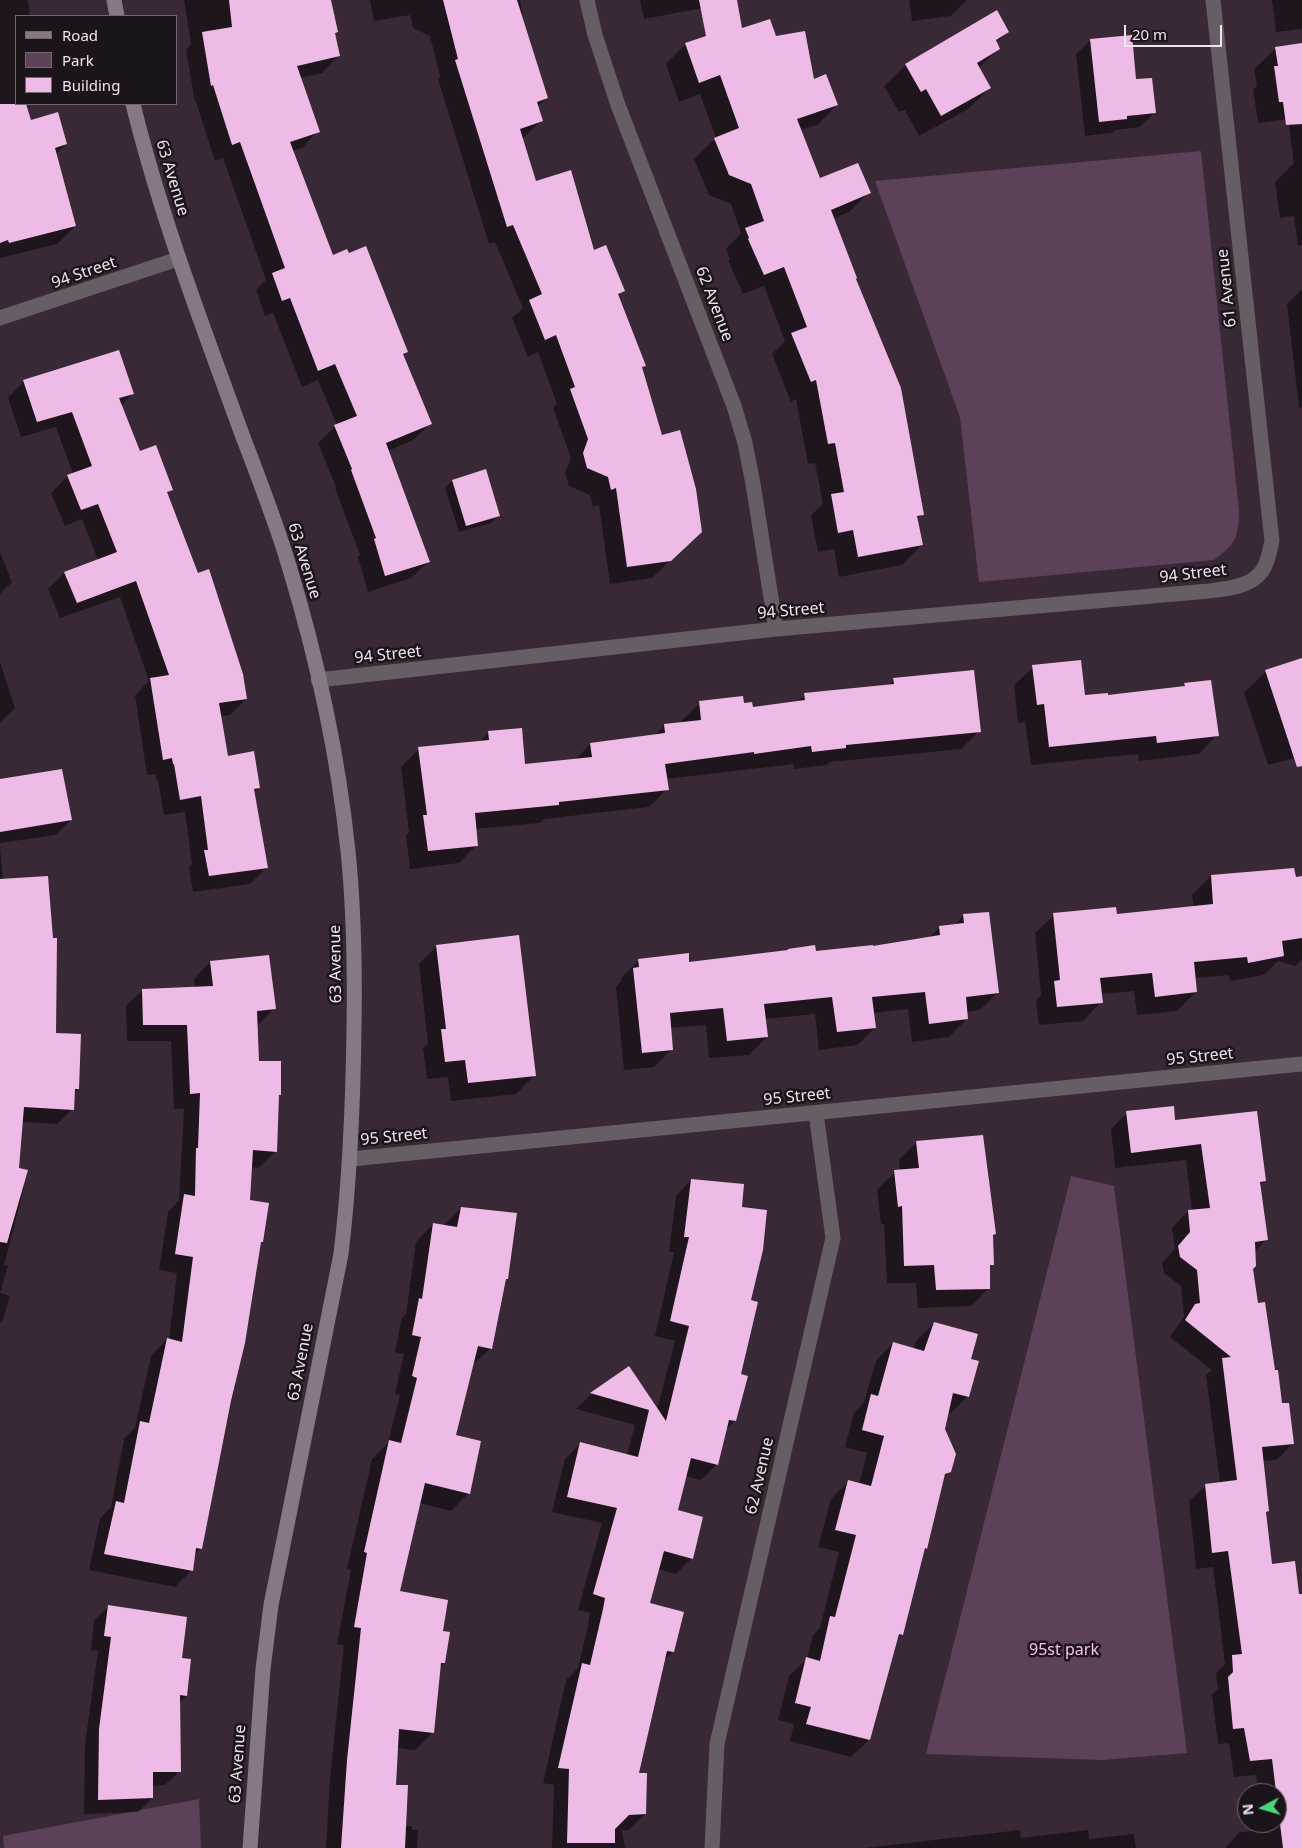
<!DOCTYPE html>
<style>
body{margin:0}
#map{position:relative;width:1302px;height:1848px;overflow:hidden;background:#392937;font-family:"Noto Sans",sans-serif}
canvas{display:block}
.legend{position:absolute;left:15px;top:15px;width:162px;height:90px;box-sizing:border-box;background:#1c141b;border:1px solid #71676f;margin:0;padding:6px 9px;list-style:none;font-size:15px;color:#f0e4ee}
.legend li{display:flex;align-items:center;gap:10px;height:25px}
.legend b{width:25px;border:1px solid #71676f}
.north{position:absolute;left:1237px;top:1783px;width:50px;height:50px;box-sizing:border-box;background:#1c141b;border:1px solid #71676f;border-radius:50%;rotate:264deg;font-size:14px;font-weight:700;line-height:20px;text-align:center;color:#f0e4ee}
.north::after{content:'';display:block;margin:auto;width:18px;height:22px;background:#47d779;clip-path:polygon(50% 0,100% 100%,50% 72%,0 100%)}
.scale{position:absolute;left:1124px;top:25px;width:98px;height:22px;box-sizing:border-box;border:2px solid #f0e4ee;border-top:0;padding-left:6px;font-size:15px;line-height:18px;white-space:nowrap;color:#f0e4ee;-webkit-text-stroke:4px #1c141b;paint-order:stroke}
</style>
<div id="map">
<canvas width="1302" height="1848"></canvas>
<ul class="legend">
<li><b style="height:6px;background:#867884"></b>Road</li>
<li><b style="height:14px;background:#5c4258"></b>Park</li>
<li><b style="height:14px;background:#edbbe6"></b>Building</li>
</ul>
<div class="north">N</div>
<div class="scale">20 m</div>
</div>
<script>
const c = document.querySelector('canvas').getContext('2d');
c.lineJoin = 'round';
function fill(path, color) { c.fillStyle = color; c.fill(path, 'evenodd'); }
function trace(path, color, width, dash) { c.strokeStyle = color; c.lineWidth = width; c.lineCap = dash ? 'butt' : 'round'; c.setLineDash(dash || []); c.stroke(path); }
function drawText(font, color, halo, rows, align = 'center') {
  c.font = font + ' "Noto Sans",sans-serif'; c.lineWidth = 5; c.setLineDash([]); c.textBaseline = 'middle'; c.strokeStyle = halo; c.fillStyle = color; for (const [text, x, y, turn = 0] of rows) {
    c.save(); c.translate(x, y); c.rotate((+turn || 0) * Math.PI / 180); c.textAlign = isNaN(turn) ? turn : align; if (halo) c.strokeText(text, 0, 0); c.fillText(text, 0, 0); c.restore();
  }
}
fill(new Path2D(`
 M 1201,151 L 1239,511 C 1239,536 1235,545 1214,560 L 979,582 L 960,417 L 875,181 Z
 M 1071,1176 L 1114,1186 L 1187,1753 L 1102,1760 L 926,1754 Z
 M 199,1799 L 201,1848 L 4,1848 L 3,1836 Z`), '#5c4258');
fill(new Path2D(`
 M 0,0 L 28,0 L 30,16 L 16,16 L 16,104 L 25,104 L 30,122 L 66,144 L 55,155 L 75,226 L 57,244 L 0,258 Z
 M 184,0 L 330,0 L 336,32 L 334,34 L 338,56 L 322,73 L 300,78 L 318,131 L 302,148 L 292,151 L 332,257 L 407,352 L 403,356 L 430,424 L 413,440 L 388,451 L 428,562 L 411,578 L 368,592 L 358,557 L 360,555 L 335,488 L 336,487 L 318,443 L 337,425 L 318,380 L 302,387 L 273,313 L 265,316 L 256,290 L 266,280 L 223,158 L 215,161 L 196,102 L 195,102 L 186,50 L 191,44 Z
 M 370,0 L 520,0 L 523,14 L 521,16 L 547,98 L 537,107 L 541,121 L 522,139 L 535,182 L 594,252 L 623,290 L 617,296 L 644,366 L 641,369 L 682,549 L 652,578 L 610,584 L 599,505 L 593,507 L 590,495 L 569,486 L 565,472 L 571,458 L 553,408 L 557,404 L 538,352 L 528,357 L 512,318 L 523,308 L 495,242 L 489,244 L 438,79 L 440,76 L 430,36 L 413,28 L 410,15 L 374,21 Z
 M 640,0 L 720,0 L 714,6 L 644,19 Z
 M 909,0 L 967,0 L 951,16 L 912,21 Z
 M 1272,0 L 1302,0 L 1302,29 L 1276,32 Z
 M 741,30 L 775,38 L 813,81 L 837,105 L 817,125 L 800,130 L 820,180 L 869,192 L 849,212 L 833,219 L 855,279 L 923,514 L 917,520 L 922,545 L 902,565 L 839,577 L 834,549 L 818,552 L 811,515 L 823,504 L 815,463 L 808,464 L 796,399 L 791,402 L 772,354 L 785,341 L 764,286 L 743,294 L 728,260 L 730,259 L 726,249 L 741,233 L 731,204 L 709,195 L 694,159 L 716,138 L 700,94 L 679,102 L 666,64 L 686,44 Z
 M 1008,32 L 996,43 L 999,48 L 979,68 L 990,88 L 968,109 L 919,136 L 905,110 L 899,112 L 884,86 L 906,65 Z
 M 1091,40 L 1154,113 L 1140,127 L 1115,130 L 1112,133 L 1085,136 L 1076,54 Z
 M 1302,45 L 1302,245 L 1298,246 L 1294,216 L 1280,218 L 1275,182 L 1294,163 L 1288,119 L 1258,123 L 1253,89 L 1257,86 L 1254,69 L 1276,48 Z
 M 1302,289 L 1302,407 L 1299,408 L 1287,304 Z
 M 24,381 L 132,394 L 121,406 L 140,453 L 171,489 L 166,494 L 246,699 L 230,715 L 220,716 L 227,757 L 259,788 L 254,792 L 266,868 L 250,884 L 193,892 L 189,868 L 192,864 L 185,812 L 164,815 L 158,780 L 156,780 L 156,774 L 147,775 L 135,695 L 149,681 L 120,597 L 60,618 L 48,589 L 64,573 L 98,560 L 82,519 L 65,526 L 51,493 L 68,476 L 73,474 L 56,427 L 21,437 L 8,398 Z
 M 452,481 L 498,516 L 491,523 L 459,532 L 445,488 Z
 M 0,552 L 12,582 L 0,594 Z
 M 1302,659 L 1302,766 L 1299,757 L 1268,765 L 1244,693 L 1266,671 Z
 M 0,662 L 15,708 L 0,723 Z
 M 1033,667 L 1084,696 L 1107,697 L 1182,687 L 1185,684 L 1217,735 L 1199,754 L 1139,761 L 1138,754 L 1031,765 L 1025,722 L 1018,723 L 1014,685 Z
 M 894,679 L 979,731 L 961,749 L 830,762 L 827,765 L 794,769 L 794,764 L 666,779 L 667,789 L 649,807 L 544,819 L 540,823 L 475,829 L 477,845 L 459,863 L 410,869 L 406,835 L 409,832 L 401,767 L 419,749 L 479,742 L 488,733 L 524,765 L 575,760 L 590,744 L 655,735 L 664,726 L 682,723 L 682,720 L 700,703 L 743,705 L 752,708 L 797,702 L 805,695 L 888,686 Z
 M 0,780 L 71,820 L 56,835 L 0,843 Z
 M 0,847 L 3,880 L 55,1034 L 78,1089 L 74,1093 L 72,1110 L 57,1124 L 22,1122 L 18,1169 L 22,1187 L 24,1188 L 4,1265 L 8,1266 L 0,1293 L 10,1296 L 3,1320 L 0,1323 Z
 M 1211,876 L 1295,879 L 1302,883 L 1302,959 L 1295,966 L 1278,961 L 1264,975 L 1230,981 L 1229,975 L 1195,978 L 1196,992 L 1177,1011 L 1137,1015 L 1134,991 L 1101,994 L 1101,1002 L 1083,1021 L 1039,1025 L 1036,1001 L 1041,995 L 1035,933 L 1054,915 L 1116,916 L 1194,908 L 1192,895 Z
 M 963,916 L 998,992 L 980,1010 L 966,1012 L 967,1019 L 949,1037 L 912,1042 L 908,1009 L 873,1013 L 875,1028 L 857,1045 L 819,1050 L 815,1014 L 765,1019 L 767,1037 L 749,1055 L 709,1058 L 706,1025 L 670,1028 L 672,1049 L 654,1067 L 624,1070 L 616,987 L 621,981 L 621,978 L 639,960 L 688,963 L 872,948 L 929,938 L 940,927 L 954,926 Z
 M 437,946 L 534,1076 L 516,1094 L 451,1101 L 448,1077 L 427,1079 L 423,1048 L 428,1044 L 419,964 Z
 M 210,962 L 275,1008 L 258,1025 L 256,1025 L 258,1063 L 280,1095 L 278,1097 L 276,1151 L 259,1168 L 251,1167 L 249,1201 L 259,1244 L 244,1343 L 201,1548 L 193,1556 L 192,1570 L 175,1587 L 89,1570 L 100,1519 L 111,1507 L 124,1439 L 135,1428 L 151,1356 L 167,1339 L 169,1340 L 177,1273 L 159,1270 L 168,1212 L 179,1200 L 184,1109 L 174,1109 L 171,1041 L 127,1041 L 126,1006 L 143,990 L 195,988 L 194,979 Z
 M 1127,1113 L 1174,1121 L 1264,1181 L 1260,1186 L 1267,1239 L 1254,1252 L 1252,1269 L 1257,1305 L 1281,1405 L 1293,1443 L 1277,1460 L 1262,1461 L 1268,1511 L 1265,1514 L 1270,1566 L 1302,1615 L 1302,1848 L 1225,1848 L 1240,1832 L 1263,1830 L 1262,1823 L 1277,1823 L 1277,1793 L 1258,1793 L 1256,1775 L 1234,1777 L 1229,1743 L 1218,1744 L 1212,1695 L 1218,1689 L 1216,1673 L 1225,1664 L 1213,1567 L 1196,1569 L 1189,1501 L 1206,1485 L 1220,1483 L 1206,1375 L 1212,1370 L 1170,1337 L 1184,1317 L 1181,1286 L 1164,1273 L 1162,1263 L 1175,1249 L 1172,1228 L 1188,1211 L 1192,1211 L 1186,1160 L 1115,1168 L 1111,1129 Z
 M 917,1142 L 995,1234 L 992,1238 L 992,1264 L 989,1268 L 989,1288 L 971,1306 L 918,1308 L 916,1283 L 887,1283 L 884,1224 L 881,1224 L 877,1190 L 895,1172 L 900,1171 L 899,1160 Z
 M 691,1180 L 740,1208 L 750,1301 L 735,1421 L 724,1431 L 717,1464 L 701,1480 L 685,1476 L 676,1511 L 692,1558 L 676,1574 L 658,1569 L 649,1604 L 682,1612 L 673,1652 L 663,1661 L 637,1774 L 645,1814 L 629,1830 L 622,1830 L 625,1848 L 552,1848 L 554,1785 L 543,1783 L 566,1680 L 578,1668 L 588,1626 L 590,1613 L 578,1610 L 602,1523 L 552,1512 L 565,1459 L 581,1443 L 627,1455 L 635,1425 L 576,1409 L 591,1394 L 629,1368 L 657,1410 L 675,1341 L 655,1336 L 674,1252 L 669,1252 L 676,1196 Z
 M 461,1208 L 515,1214 L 507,1278 L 505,1280 L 491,1348 L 472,1365 L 455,1436 L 469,1493 L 451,1511 L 419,1503 L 399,1592 L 442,1632 L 444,1663 L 439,1668 L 433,1732 L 415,1750 L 397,1748 L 394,1786 L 405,1826 L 412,1826 L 412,1830 L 418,1830 L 417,1848 L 326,1848 L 330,1778 L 344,1645 L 337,1644 L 351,1570 L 347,1569 L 372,1459 L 388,1443 L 400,1395 L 395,1394 L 404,1354 L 395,1352 L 402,1317 L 406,1314 L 416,1242 L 433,1224 L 443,1226 Z
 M 934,1323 L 969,1360 L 968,1396 L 950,1414 L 947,1413 L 944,1429 L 950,1471 L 942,1479 L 926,1549 L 922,1552 L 902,1635 L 896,1640 L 869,1740 L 851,1757 L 790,1741 L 794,1724 L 778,1720 L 789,1676 L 807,1659 L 813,1635 L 820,1628 L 839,1552 L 818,1547 L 831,1499 L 848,1482 L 859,1484 L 867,1453 L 845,1447 L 854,1413 L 864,1402 L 876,1361 L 893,1343 L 914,1349 L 916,1341 Z
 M 109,1606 L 181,1659 L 186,1696 L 179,1703 L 180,1771 L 165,1785 L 152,1786 L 152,1798 L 138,1812 L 84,1814 L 85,1744 L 98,1651 L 91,1650 L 94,1620 Z
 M 1020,1830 L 1021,1838 L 1088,1830 L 1089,1839 L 1134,1834 L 1136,1848 L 864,1848 Z`), '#0007');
fill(new Path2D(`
 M 229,0 L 331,0 L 338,32 L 335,33 L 340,56 L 297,66 L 320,132 L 290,142 L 333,255 L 347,249 L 349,253 L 366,246 L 408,352 L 403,354 L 432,424 L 386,443 L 430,562 L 385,576 L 374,539 L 376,538 L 351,470 L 352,469 L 334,425 L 357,416 L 335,364 L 318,371 L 290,298 L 282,301 L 272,273 L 285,268 L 240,142 L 232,145 L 213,85 L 211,86 L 202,32 L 232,27 Z
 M 443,0 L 517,0 L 548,98 L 537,102 L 543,121 L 520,129 L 536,181 L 571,170 L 594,250 L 606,245 L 625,291 L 618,294 L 646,366 L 642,367 L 662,435 L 680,430 L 696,489 L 702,532 L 671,561 L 627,567 L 616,488 L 611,490 L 608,477 L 587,468 L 583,453 L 588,439 L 570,389 L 575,387 L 556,335 L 545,340 L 529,300 L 542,294 L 513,225 L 507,227 L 455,60 L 458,59 Z
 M 699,0 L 737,0 L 742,28 L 770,19 L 776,36 L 805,31 L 814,79 L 826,74 L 838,105 L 797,119 L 820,178 L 858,163 L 871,193 L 831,210 L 857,278 L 856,279 L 901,388 L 924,515 L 917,516 L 923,545 L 858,557 L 853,530 L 838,533 L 831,494 L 844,492 L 835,443 L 828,444 L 816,380 L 811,382 L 791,333 L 807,327 L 784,267 L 764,275 L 748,239 L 749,238 L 745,228 L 764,221 L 751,184 L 729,175 L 714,138 L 739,128 L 720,75 L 699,83 L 685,43 L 706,36 Z
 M 997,10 L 1009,32 L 996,40 L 1000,49 L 977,63 L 991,88 L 941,116 L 926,89 L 921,92 L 905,64 Z
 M 1132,35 L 1136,79 L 1152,78 L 1156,113 L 1127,116 L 1127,119 L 1099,122 L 1090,39 Z
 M 1302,43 L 1302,124 L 1286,125 L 1283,102 L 1279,102 L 1274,66 L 1278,66 L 1275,47 Z
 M 0,104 L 26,104 L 31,120 L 58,112 L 67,144 L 55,148 L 76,226 L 9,243 L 8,240 L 0,243 Z
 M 119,350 L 134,394 L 119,398 L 140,451 L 156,445 L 173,490 L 167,492 L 198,573 L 209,569 L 243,674 L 247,699 L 219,703 L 228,756 L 254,751 L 260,788 L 254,789 L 268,868 L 209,876 L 204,850 L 208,850 L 201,796 L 180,800 L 174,764 L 173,764 L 172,758 L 163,760 L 150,678 L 169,675 L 136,581 L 77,603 L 64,572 L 117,552 L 98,504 L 81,510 L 67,475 L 92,466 L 72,412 L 37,422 L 23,380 Z
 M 486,469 L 500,516 L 466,526 L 452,480 Z
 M 1302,658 L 1302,766 L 1297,767 L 1265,670 Z
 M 1081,660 L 1085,695 L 1108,693 L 1108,695 L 1185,686 L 1184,683 L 1211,680 L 1219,736 L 1157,743 L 1156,736 L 1049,747 L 1044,704 L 1037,705 L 1032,665 Z
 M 974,670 L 981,732 L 846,745 L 846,748 L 812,752 L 811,746 L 754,754 L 754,752 L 665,764 L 669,790 L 559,802 L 559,805 L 475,813 L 478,846 L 428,851 L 423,815 L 427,815 L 418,747 L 489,740 L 488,731 L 522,728 L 525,764 L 592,757 L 590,743 L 665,733 L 664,724 L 701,720 L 699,701 L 743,696 L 744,703 L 752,702 L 753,707 L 805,700 L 804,693 L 894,684 L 893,678 Z
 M 62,769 L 72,820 L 0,832 L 0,779 Z
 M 1294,868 L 1296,877 L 1302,876 L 1302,938 L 1282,941 L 1284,956 L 1248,963 L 1247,957 L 1194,962 L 1197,992 L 1155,997 L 1152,973 L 1100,978 L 1103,1003 L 1057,1007 L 1054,981 L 1060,980 L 1053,913 L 1116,907 L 1117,914 L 1213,904 L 1211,875 Z
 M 48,876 L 53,938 L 57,938 L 56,1033 L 81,1034 L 79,1089 L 75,1089 L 74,1110 L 24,1107 L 19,1168 L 28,1170 L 7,1243 L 0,1242 L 0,879 Z
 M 989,912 L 999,993 L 966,997 L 968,1019 L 929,1024 L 925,992 L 872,997 L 876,1028 L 837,1032 L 832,997 L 764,1004 L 768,1037 L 727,1041 L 723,1008 L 670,1013 L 673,1050 L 642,1053 L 633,968 L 639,967 L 638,959 L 689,953 L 689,962 L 788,950 L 788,949 L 815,945 L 816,951 L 873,945 L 873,946 L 940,935 L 939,926 L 964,923 L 963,914 Z
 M 519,935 L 536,1076 L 468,1083 L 465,1060 L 445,1062 L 441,1029 L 446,1029 L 436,945 Z
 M 269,955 L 276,1009 L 257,1011 L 259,1061 L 281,1061 L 281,1095 L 279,1095 L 277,1152 L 253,1150 L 250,1200 L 269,1203 L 263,1242 L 261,1242 L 245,1343 L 231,1401 L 202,1549 L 196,1548 L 193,1571 L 104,1554 L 116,1501 L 124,1503 L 140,1421 L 149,1423 L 167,1338 L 182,1342 L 193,1257 L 175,1254 L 184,1194 L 195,1196 L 196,1148 L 198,1148 L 200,1093 L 190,1094 L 187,1025 L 143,1025 L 142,989 L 213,986 L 210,961 Z
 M 1174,1106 L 1175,1120 L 1257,1111 L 1266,1181 L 1260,1182 L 1268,1240 L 1255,1242 L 1256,1266 L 1253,1269 L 1258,1303 L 1265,1302 L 1275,1370 L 1278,1370 L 1282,1403 L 1289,1403 L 1294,1444 L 1262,1447 L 1269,1511 L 1266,1512 L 1272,1564 L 1295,1561 L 1299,1594 L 1302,1594 L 1302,1848 L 1283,1848 L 1272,1759 L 1250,1761 L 1244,1728 L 1233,1729 L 1228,1677 L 1233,1672 L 1232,1655 L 1242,1654 L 1228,1551 L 1212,1553 L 1205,1484 L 1237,1480 L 1222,1358 L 1231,1357 L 1185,1320 L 1195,1304 L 1200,1303 L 1197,1270 L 1180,1257 L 1178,1246 L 1190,1232 L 1188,1210 L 1210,1208 L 1201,1144 L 1131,1153 L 1126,1111 Z
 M 983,1135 L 996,1234 L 993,1235 L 994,1265 L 990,1265 L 990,1289 L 936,1290 L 934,1265 L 904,1266 L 902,1206 L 898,1207 L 894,1170 L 919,1168 L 916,1141 Z
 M 691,1179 L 744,1184 L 742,1207 L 767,1210 L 763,1250 L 751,1300 L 758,1302 L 741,1374 L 748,1376 L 736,1421 L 729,1420 L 718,1465 L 691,1458 L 678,1510 L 703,1517 L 693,1559 L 664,1551 L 650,1603 L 684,1612 L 674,1652 L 667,1651 L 639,1773 L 647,1773 L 646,1814 L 629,1815 L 615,1829 L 615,1843 L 567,1843 L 569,1769 L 558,1768 L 582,1663 L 590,1665 L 603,1609 L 605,1598 L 593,1594 L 617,1508 L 567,1497 L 580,1442 L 638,1457 L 649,1410 L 590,1393 L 629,1366 L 666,1421 L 689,1326 L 670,1321 L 689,1237 L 684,1237 Z
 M 461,1207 L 517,1213 L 508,1279 L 506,1279 L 492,1349 L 478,1346 L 456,1435 L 481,1441 L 470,1494 L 425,1483 L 400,1591 L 448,1600 L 443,1631 L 450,1632 L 445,1663 L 441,1663 L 434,1733 L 399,1729 L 396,1785 L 408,1785 L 405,1848 L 341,1848 L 347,1760 L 361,1628 L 354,1627 L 367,1553 L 364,1552 L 389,1440 L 401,1443 L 417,1378 L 412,1376 L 421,1337 L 412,1335 L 419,1298 L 422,1299 L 433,1223 L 457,1227 Z
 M 934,1322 L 978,1334 L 971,1359 L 979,1361 L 969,1397 L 953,1393 L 945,1429 L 956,1454 L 951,1472 L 945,1474 L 927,1549 L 925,1548 L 903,1635 L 899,1634 L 870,1740 L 806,1724 L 811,1707 L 795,1703 L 806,1657 L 820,1661 L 830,1616 L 835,1617 L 856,1535 L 835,1530 L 848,1480 L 871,1486 L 884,1436 L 862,1430 L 871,1394 L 878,1396 L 893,1342 L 924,1351 Z
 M 108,1605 L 187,1617 L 182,1658 L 191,1659 L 187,1696 L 180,1695 L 181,1772 L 153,1772 L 153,1798 L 98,1800 L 99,1729 L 111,1637 L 104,1636 Z`), '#edbbe6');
trace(new Path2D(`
 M 587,0 L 595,35 L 618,105 L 734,406 L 745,443 L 753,484 L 776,629
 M 0,318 L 178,259
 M 318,680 L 776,629 L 1209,591 C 1226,589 1251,587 1262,571 C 1268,563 1270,550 1272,541 L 1213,0
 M 351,1159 L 1302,1064
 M 712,1848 L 717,1744 L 833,1238 L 816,1113`), '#675e65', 15);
trace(new Path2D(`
 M 114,0 L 117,16
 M 133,104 C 161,218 203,327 243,437 C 259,479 276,522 289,566 C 317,658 338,755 348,851 C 354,910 355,969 354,1029 C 353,1106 350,1178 341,1254 L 271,1605 L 263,1669 L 250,1848`), '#867884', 15);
drawText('16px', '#f0e4ee', '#1c141b', [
 ["63 Avenue",172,178,73],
 ["94 Street",84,273,-19],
 ["61 Avenue",1227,288,-96],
 ["62 Avenue",714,304,69],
 ["63 Avenue",304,561,73],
 ["94 Street",1193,574,-7],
 ["94 Street",791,611,-5],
 ["94 Street",388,655,-6],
 ["63 Avenue",336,964,-91],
 ["95 Street",1200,1057,-6],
 ["95 Street",797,1097,-6],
 ["95 Street",394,1137,-6],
 ["63 Avenue",301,1362,-79],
 ["62 Avenue",760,1476,-77],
 ["63 Avenue",238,1764,-86]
]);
drawText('16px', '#f7c0ef', '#1c141b', [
 ["95st park",1064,1650]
]);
</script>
